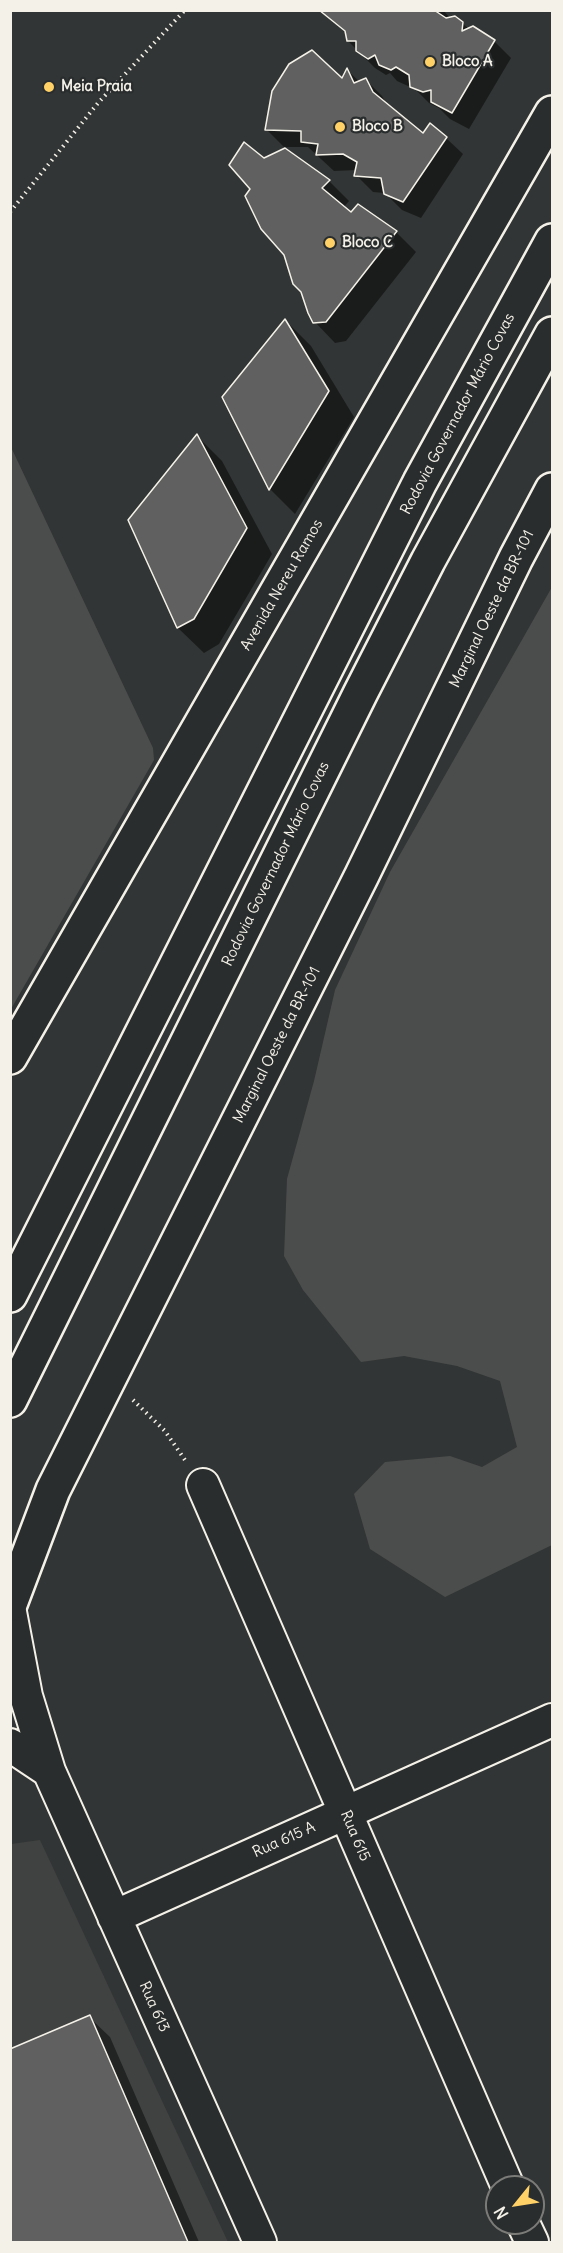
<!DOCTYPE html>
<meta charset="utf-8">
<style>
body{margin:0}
#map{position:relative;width:563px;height:2253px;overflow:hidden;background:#323535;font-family:Delius,sans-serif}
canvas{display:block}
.frame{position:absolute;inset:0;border:12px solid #f4f1e8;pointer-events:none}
.north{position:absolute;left:485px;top:2175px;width:60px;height:60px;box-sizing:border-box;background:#2a2d2e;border:2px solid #7b7b78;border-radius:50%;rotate:240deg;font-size:16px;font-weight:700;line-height:24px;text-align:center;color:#f4f1e8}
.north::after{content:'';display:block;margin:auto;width:21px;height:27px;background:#ffd166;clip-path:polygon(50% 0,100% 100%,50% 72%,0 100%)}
</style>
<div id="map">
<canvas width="563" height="2253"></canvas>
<div class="frame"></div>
<div class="north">N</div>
</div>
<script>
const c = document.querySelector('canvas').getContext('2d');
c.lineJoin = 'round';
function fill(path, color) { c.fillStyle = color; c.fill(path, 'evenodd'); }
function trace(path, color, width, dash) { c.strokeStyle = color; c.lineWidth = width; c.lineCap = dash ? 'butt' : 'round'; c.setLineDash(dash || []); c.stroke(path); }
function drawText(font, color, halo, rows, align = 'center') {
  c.font = font + ' Delius,sans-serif'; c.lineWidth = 4.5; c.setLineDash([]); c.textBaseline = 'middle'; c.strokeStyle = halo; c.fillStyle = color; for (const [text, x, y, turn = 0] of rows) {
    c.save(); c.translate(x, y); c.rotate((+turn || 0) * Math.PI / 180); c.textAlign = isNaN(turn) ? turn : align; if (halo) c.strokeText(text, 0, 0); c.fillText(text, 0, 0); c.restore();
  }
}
fill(new Path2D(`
 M 40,1840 L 228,2242 L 11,2242 L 11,1844 Z`), '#404242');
fill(new Path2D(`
 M 10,445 L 153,748 L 154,760 L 11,1009 Z
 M 552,587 L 552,1545 L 445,1597 L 370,1549 L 354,1494 L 385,1462 L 450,1456 L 482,1467 L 517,1447 L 500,1381 L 457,1366 L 404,1356 L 361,1362 L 303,1290 L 284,1256 L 287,1179 L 314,1081 L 335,990 L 390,872 Z`), '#4b4d4c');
fill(new Path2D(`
 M 320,10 L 443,10 L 451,19 L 462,23 L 469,29 L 494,41 L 511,58 L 469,129 L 450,119 L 439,108 L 429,103 L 411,85 L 408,86 L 397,81 L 390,73 L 386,75 L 375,68 L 348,41 L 347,34 Z
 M 348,71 L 360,82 L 365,79 L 382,96 L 387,105 L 423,135 L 446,138 L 463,154 L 421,218 L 402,210 L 385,193 L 373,192 L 356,175 L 357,170 L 334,171 L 308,147 L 284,147 L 267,130 L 342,81 Z
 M 285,150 L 329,181 L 349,201 L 343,208 L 351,214 L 396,232 L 416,252 L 346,341 L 335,343 L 315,322 L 263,160 Z
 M 286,321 L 311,346 L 354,417 L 295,514 L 270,489 L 224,397 Z
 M 197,436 L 222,461 L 272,554 L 219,644 L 204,653 L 178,628 L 130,520 Z
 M 89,2017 L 110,2037 L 199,2242 L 10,2242 L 10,2051 Z`), '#0007');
const building = new Path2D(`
 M 319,10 L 434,10 L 446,18 L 455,16 L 463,22 L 462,31 L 473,26 L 495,40 L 452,113 L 431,102 L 431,90 L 423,92 L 410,87 L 409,75 L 396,67 L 391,70 L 379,65 L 375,55 L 368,59 L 356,51 L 356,41 L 347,41 L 345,31 Z
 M 312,50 L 342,78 L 347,68 L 354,83 L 366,78 L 373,92 L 423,133 L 430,123 L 447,137 L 403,202 L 384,194 L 381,178 L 354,176 L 357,162 L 343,154 L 316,155 L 318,144 L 301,142 L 301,131 L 265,130 L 272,91 L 289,64 Z
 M 244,142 L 264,158 L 285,148 L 330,180 L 322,188 L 351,212 L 358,204 L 397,231 L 326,322 L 313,323 L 308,313 L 301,292 L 293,284 L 284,255 L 261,229 L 245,196 L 250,189 L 229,165 Z
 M 285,319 L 329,391 L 269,490 L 222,397 Z
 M 197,434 L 247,528 L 194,619 L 177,628 L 128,520 Z
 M 90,2015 L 188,2242 L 10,2242 L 10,2049 Z`);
fill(building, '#5f605f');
trace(building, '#f4f1e8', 1.5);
const minor = new Path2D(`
 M 203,1485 L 508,2187
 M 10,1612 L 26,1696 L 49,1771 L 260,2242
 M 10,1745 L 49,1771
 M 114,1917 L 552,1720
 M 523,2223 L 532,2242`);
const secondary = new Path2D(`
 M 10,1057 L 552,113
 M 10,1604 L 53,1490 L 362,875 L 516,558 L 552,490`);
const motorway = new Path2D(`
 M 10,1295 L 420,482 L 552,241
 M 10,1400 L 360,694 L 428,561 L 552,334`);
trace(minor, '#f4f1e8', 36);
trace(secondary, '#f4f1e8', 38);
trace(motorway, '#f4f1e8', 38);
trace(new Path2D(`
 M 10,212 L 98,103 L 185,10
 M 133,1400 L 165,1431 L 185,1460`), '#f4f1e8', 4, [1.5, 4.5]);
trace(minor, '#2a2d2e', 32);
trace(secondary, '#2a2d2e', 33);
trace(motorway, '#2a2d2e', 33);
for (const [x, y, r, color] of [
 [430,62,6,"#ffd166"],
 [49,87,6,"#ffd166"],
 [340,127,6,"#ffd166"],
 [330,243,6,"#ffd166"]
]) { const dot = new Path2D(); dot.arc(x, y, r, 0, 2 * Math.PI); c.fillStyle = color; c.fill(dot); trace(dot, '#2a2d2e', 2); }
drawText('bold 15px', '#f4f1e8', '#2a2d2e', [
 ["Bloco A",442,62],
 ["Meia Praia",61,87],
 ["Bloco B",352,127],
 ["Bloco C",342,243]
], 'left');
drawText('15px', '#f4f1e8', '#2a2d2e', [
 ["Rodovia Governador Mário Covas",458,414,-62],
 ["Avenida Nereu Ramos",282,585,-60],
 ["Marginal Oeste da BR-101",492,609,-64],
 ["Rodovia Governador Mário Covas",276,864,-64],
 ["Marginal Oeste da BR-101",277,1045,-63],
 ["Rua 615",355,1836,67],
 ["Rua 615 A",284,1840,-24],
 ["Rua 613",154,2007,66]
]);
</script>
